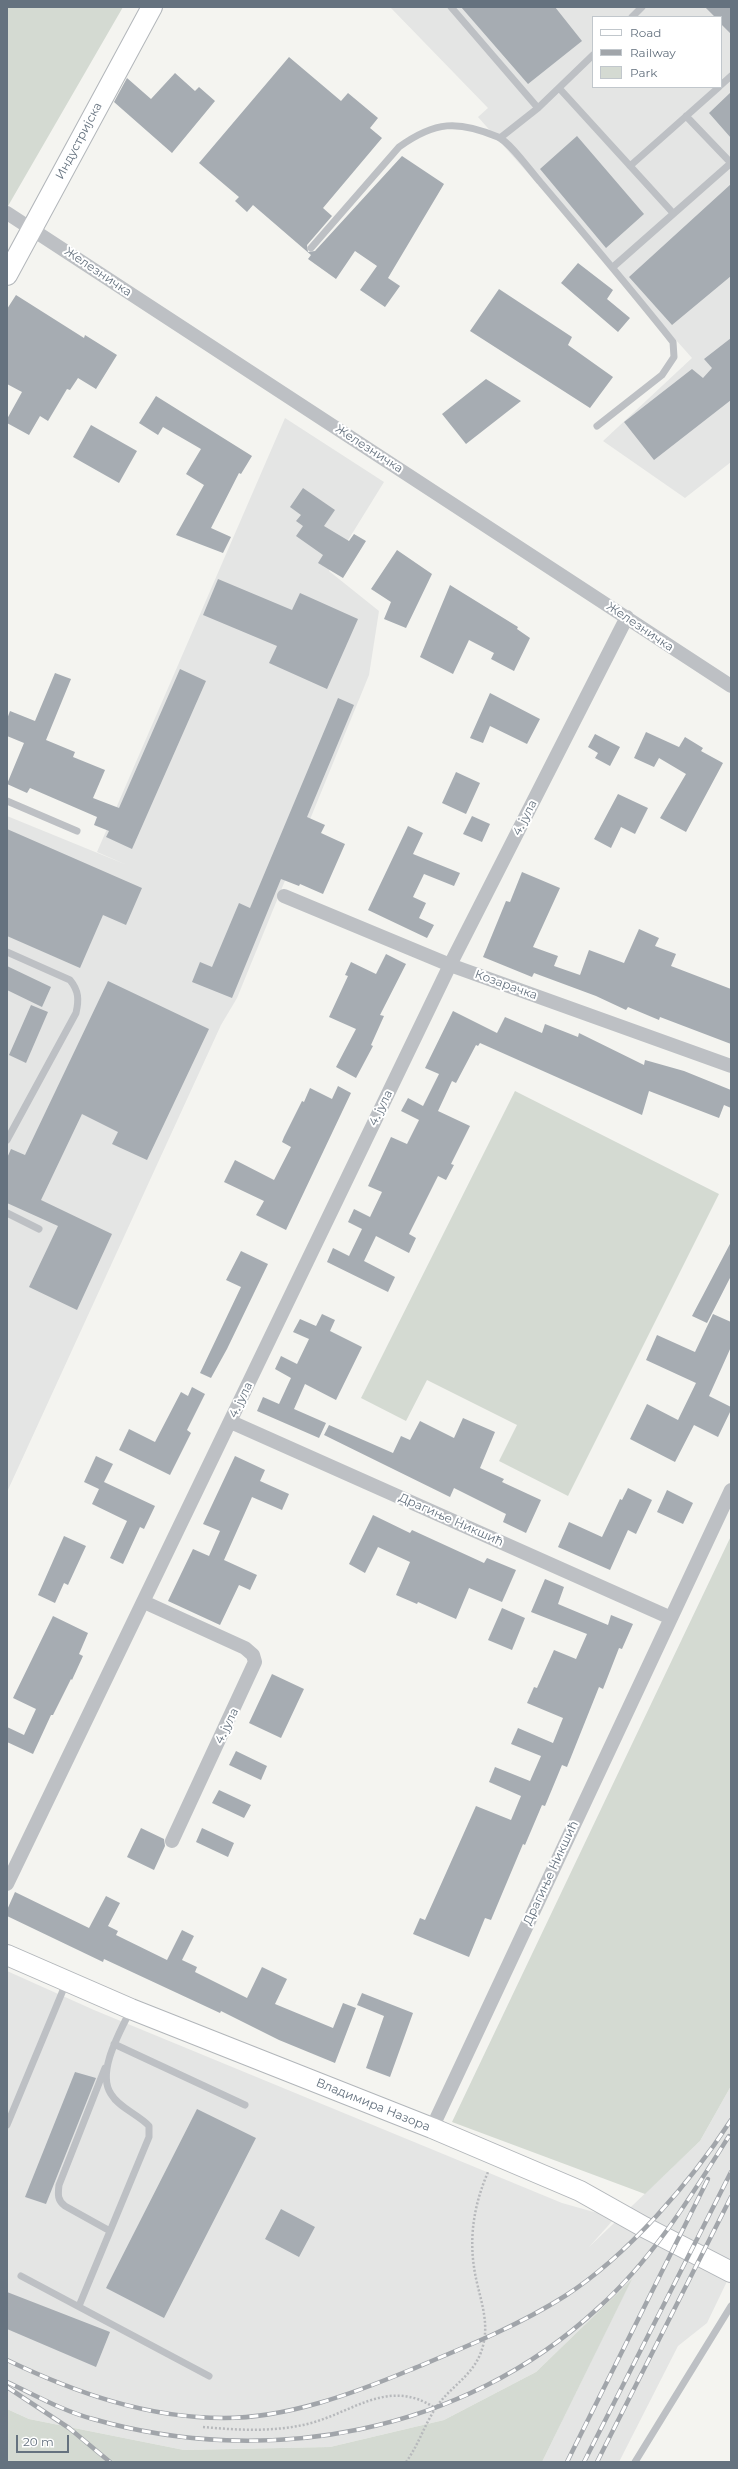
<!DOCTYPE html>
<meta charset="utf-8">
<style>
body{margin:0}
#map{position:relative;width:738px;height:2469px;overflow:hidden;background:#f4f4f0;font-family:Montserrat,sans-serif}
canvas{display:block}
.frame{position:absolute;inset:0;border:8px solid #65727f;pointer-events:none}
.legend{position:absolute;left:592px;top:16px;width:130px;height:72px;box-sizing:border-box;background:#fff;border:1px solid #c1c7cc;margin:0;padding:5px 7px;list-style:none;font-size:12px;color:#65727f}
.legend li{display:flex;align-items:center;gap:8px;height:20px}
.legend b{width:20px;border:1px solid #c1c7cc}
.scale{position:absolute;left:16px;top:2435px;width:53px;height:18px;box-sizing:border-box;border:2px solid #65727f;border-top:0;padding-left:5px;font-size:12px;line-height:14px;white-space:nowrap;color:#65727f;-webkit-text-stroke:3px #fff;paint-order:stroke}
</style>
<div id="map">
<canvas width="738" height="2469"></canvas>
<div class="frame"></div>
<ul class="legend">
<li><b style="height:5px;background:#fff"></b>Road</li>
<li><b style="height:5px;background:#a1a5aa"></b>Railway</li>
<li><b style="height:11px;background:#d4dad2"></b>Park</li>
</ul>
<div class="scale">20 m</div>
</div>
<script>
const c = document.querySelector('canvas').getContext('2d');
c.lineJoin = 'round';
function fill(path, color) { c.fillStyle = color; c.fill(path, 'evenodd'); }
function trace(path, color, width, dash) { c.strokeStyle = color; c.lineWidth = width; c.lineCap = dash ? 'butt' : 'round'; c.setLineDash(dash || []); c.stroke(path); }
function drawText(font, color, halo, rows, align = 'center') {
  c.font = font + ' Montserrat,sans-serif'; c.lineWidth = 4; c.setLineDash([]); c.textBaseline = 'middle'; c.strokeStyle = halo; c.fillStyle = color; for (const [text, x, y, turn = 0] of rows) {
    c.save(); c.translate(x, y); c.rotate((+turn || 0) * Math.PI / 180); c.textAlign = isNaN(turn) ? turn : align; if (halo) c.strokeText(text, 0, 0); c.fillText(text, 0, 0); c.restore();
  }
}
fill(new Path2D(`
 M 390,7 L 731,7 L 731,462 L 685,498 L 603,441 L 692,358 L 478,117 L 488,108 ZM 593,17 L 721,17 L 721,87 L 593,87 Z
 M 285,418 L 384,482 L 329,571 L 379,611 L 369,675 L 237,998 L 221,1025 L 7,1492 L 7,816 L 127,865 L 97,852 Z
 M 7,1971 L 94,2010 L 562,2203 L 615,2218 L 589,2247 L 700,2141 L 731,2086 L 731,2273 L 707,2323 L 678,2346 L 619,2462 L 542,2462 L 631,2280 L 536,2372 L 444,2420 L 330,2447 L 184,2450 L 29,2419 L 7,2409 Z`), '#e4e5e4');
fill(new Path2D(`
 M 7,7 L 123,7 L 8,206 L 7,205 Z
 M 515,1091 L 719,1194 L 568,1496 L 499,1461 L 517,1425 L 427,1380 L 406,1421 L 361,1398 Z
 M 731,1536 L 731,2086 L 700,2141 L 645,2194 L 452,2122 Z
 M 632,2279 L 542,2462 L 7,2462 L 7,2409 L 29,2419 L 184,2450 L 330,2447 L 444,2420 L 536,2372 Z`), '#d4dad2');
fill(new Path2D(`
 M 461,7 L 555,7 L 582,41 L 528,84 Z
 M 705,7 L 731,7 L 731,34 L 721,24 L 721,17 L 715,17 Z
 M 289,57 L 341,101 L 348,93 L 378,118 L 370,128 L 382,138 L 323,208 L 332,216 L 307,245 L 308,252 L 315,251 L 402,156 L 444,184 L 388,278 L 400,286 L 385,307 L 360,290 L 377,266 L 355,251 L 336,279 L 308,259 L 311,255 L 253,205 L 247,212 L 235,201 L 239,197 L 199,163 Z
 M 175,73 L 195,91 L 199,87 L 215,101 L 172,153 L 114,102 L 127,78 L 151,99 Z
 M 731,92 L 731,138 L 709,113 Z
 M 577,136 L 644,214 L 606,248 L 540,169 Z
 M 731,184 L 731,276 L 672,325 L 629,277 Z
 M 578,263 L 613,290 L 607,299 L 630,318 L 618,332 L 561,283 Z
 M 499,289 L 572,337 L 568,345 L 613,377 L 590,408 L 470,331 Z
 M 16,295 L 84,338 L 85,335 L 117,355 L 96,389 L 78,378 L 70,390 L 67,389 L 48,421 L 40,416 L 29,435 L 7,423 L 7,419 L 22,392 L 7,384 L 7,309 Z
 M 731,338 L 731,400 L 654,460 L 624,422 L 692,369 L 703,378 L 712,368 L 704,359 Z
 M 486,379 L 521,401 L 466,444 L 442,414 Z
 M 156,396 L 252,456 L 241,474 L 239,473 L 211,528 L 231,537 L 223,553 L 176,535 L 204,485 L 186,474 L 201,449 L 163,427 L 158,435 L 139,423 Z
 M 91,425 L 137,451 L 119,483 L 73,457 Z
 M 303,488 L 335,510 L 324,526 L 349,541 L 354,534 L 366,541 L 343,578 L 318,563 L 323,555 L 296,536 L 303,526 L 296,521 L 301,515 L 290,507 Z
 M 397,550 L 432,574 L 406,628 L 384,619 L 391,602 L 371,589 Z
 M 218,579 L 292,610 L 300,593 L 358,619 L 327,689 L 269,663 L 277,646 L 203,615 Z
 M 450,585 L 518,627 L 517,629 L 530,638 L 514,671 L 491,659 L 494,653 L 469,640 L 453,674 L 420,657 Z
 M 180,669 L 206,681 L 132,849 L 106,837 L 109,831 L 94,825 L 97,817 L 30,788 L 27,793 L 7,784 L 24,743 L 7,736 L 7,719 L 10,711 L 35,721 L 55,673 L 71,679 L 46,740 L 75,752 L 73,757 L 105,770 L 93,798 L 119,808 Z
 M 490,693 L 540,719 L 527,744 L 490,726 L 483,743 L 470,738 Z
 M 338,698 L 354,705 L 307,817 L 325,825 L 321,833 L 345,844 L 323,894 L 300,884 L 299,886 L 281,879 L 232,998 L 192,982 L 200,962 L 212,967 L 239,903 L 250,908 Z
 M 646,732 L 679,747 L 685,737 L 703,748 L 701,751 L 723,763 L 686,832 L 660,818 L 686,774 L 659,758 L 654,767 L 634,758 Z
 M 595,734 L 620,747 L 610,766 L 595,758 L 598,753 L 588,747 Z
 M 456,772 L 480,783 L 466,814 L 442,803 Z
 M 618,794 L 648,808 L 635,834 L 621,827 L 611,848 L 594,839 Z
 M 472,816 L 490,824 L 482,842 L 463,834 Z
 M 408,826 L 423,833 L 413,854 L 460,873 L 454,886 L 424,874 L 413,897 L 426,903 L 419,918 L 434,925 L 427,938 L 368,910 Z
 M 7,829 L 142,888 L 126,925 L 103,915 L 80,968 L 7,936 Z
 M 522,872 L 560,888 L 533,947 L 558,956 L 554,966 L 580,975 L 589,950 L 624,963 L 639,929 L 659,938 L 655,946 L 676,954 L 671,966 L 731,989 L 731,1044 L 660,1017 L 659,1020 L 628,1007 L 626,1010 L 596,996 L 534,973 L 532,977 L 483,957 L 506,901 L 510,902 Z
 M 386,954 L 406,964 L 380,1015 L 384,1016 L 371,1045 L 373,1046 L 356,1078 L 336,1067 L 356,1029 L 329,1017 L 348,976 L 345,975 L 351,962 L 376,974 Z
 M 7,966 L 51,987 L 42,1007 L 7,990 Z
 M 108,981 L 209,1029 L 147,1160 L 112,1144 L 118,1132 L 82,1114 L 41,1200 L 112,1234 L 77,1310 L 29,1287 L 58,1226 L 7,1203 L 7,1158 L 11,1149 L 25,1155 Z
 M 31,1005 L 48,1012 L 26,1063 L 9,1055 Z
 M 453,1011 L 497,1033 L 505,1017 L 542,1033 L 545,1024 L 578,1037 L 579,1033 L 644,1065 L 645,1060 L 684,1071 L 731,1090 L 731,1108 L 724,1105 L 719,1118 L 649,1091 L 642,1115 L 480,1043 L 478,1046 L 476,1045 L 456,1083 L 452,1081 L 438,1111 L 470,1126 L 451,1164 L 454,1165 L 446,1180 L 438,1176 L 409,1234 L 416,1238 L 409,1253 L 376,1236 L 364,1261 L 395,1277 L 388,1292 L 327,1262 L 333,1248 L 349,1256 L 362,1229 L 348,1222 L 354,1209 L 370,1217 L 382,1192 L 368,1186 L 391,1137 L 407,1144 L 419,1120 L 401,1111 L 408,1098 L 423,1106 L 439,1074 L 425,1068 Z
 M 338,1086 L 351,1093 L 286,1230 L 256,1215 L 264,1201 L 224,1182 L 235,1160 L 274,1180 L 291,1147 L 282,1142 L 284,1137 L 302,1101 L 304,1102 L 310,1088 L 332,1099 Z
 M 731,1242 L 731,1276 L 707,1323 L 692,1316 Z
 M 241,1251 L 268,1264 L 227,1349 L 211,1378 L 200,1373 L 241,1287 L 226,1280 Z
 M 322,1314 L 335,1320 L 330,1331 L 362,1347 L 336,1400 L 305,1384 L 294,1409 L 326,1423 L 319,1438 L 257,1411 L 263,1397 L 279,1404 L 291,1378 L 275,1369 L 281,1356 L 297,1364 L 309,1339 L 293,1332 L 300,1319 L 316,1326 Z
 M 713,1314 L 731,1322 L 731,1347 L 709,1396 L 731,1407 L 731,1410 L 718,1437 L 694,1425 L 675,1462 L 630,1439 L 647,1404 L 678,1420 L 696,1383 L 646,1360 L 657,1335 L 695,1352 Z
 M 192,1387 L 205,1394 L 187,1430 L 191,1433 L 170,1475 L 119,1450 L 129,1429 L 155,1442 L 181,1392 L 188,1396 Z
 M 463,1418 L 495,1432 L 480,1468 L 504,1479 L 502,1482 L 541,1500 L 526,1533 L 503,1522 L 506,1514 L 454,1488 L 450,1497 L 324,1435 L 329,1425 L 393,1453 L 401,1436 L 410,1440 L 420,1421 L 454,1438 Z
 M 96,1456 L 113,1464 L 104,1482 L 155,1506 L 144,1529 L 140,1527 L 123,1564 L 110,1558 L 127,1521 L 92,1504 L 99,1489 L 84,1482 Z
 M 235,1456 L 265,1470 L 260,1481 L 289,1494 L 282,1510 L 252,1497 L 224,1560 L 257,1575 L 250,1590 L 239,1585 L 220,1625 L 168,1601 L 193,1549 L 209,1556 L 220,1531 L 203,1524 Z
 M 628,1488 L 652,1500 L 636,1534 L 628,1530 L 610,1570 L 558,1547 L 569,1522 L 602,1537 L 620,1499 L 622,1500 Z
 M 667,1490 L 693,1503 L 683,1524 L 657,1512 Z
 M 373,1515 L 410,1533 L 412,1530 L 484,1563 L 487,1558 L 516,1570 L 502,1602 L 469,1588 L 456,1619 L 418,1602 L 417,1604 L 396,1595 L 410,1562 L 378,1547 L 365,1573 L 349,1564 Z
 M 64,1536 L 86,1546 L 68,1585 L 64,1583 L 55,1603 L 38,1595 Z
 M 545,1579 L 564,1587 L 558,1604 L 608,1625 L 611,1615 L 633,1624 L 622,1649 L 619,1648 L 603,1689 L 599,1687 L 567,1767 L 562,1765 L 545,1806 L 542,1805 L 525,1845 L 523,1844 L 491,1920 L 485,1918 L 469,1957 L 413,1934 L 420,1918 L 425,1920 L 476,1806 L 511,1820 L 521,1796 L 489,1782 L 495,1767 L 530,1781 L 541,1756 L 511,1744 L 518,1728 L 553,1743 L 563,1718 L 527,1703 L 534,1687 L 537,1688 L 554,1650 L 576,1659 L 587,1634 L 531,1612 Z
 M 502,1608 L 525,1618 L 512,1650 L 488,1640 Z
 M 53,1616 L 88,1633 L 79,1654 L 83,1656 L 72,1680 L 71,1679 L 53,1715 L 51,1715 L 33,1754 L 7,1742 L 7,1727 L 24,1735 L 36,1709 L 13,1698 Z
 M 272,1674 L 304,1689 L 281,1738 L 249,1723 Z
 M 236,1751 L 267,1766 L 261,1780 L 229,1765 Z
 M 219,1790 L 251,1805 L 244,1818 L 212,1803 Z
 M 141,1828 L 164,1839 L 165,1846 L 154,1870 L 127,1857 Z
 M 202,1828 L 234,1843 L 228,1857 L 196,1842 Z
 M 15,1892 L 89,1928 L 106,1896 L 120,1903 L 108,1926 L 118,1931 L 116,1935 L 167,1960 L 182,1930 L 194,1936 L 182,1960 L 197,1967 L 195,1972 L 247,1998 L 262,1967 L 287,1979 L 275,2004 L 333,2028 L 343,2003 L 356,2008 L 335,2063 L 279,2040 L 221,2011 L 220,2013 L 104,1959 L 103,1962 L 7,1916 L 7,1910 Z
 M 362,1993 L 413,2013 L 390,2077 L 366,2068 L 384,2016 L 357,2005 Z
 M 75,2072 L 96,2078 L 46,2204 L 25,2197 Z
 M 197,2109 L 256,2138 L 164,2318 L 106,2288 Z
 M 281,2209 L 315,2227 L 299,2257 L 265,2239 Z
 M 7,2292 L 110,2332 L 96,2367 L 7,2329 Z`), '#a6acb2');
const secondary = new Path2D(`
 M 7,275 L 152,7
 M 7,1955 L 131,2009 L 432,2128 L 580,2191 L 644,2227 L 731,2272`);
trace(secondary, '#b2b6ba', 22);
trace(new Path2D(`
 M 203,2427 C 236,2430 270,2432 303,2425 C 351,2415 387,2376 435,2408
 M 406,2462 C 418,2446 424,2426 435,2409 C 451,2384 478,2375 484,2341 C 489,2316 477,2291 474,2267 C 469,2234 475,2202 488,2172`), '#b7b9bc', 2.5, [2, 2]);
trace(new Path2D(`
 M 451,7 L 538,108
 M 632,17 L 642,7
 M 721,85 L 731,76
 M 559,88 L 673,213
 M 686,116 L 731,163
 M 500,138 L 538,108 L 593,55
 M 630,166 L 719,87
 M 311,248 L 399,147 C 435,121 458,120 498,137 C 511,143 531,172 541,183 C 586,236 630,288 673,342 L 674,357 L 662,375 L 597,426
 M 613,267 L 731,163
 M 7,801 L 77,831
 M 7,952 L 70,980 C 79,991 79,1000 76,1013 L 7,1140
 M 7,1213 L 39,1229
 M 114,2044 L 245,2105
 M 105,2068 L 59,2185 C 58,2194 57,2200 65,2206 L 110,2231
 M 7,2125 L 66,1983
 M 21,2276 L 209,2376
 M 79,2306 L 149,2137 L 149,2126 C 138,2114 119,2108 111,2094 C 96,2072 121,2030 131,2009
 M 635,2462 L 731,2306`), '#bdc0c4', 7);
trace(new Path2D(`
 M 7,213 L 731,686
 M 284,896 L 450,965 L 731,1066
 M 231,1422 L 671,1618
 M 144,1602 L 245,1648 L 253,1655 L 255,1662 L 172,1841
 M 7,1884 L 450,965 L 627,617
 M 432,2128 L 731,1490`), '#bdc0c4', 14);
trace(secondary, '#fff', 20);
const rail = new Path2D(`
 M 7,2360 C 76,2393 147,2418 224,2418 C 287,2418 352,2394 410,2370 C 463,2348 516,2327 565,2296 C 627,2256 691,2182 731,2120
 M 7,2382 C 35,2395 63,2411 93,2419 C 267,2469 463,2433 597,2309 C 652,2260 690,2198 729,2136
 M 7,2387 L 69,2428 L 110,2462
 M 567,2462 L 708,2179
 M 584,2462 L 731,2172
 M 597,2462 L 731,2197`);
trace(rail, '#a1a5aa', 4.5);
trace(rail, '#fff', 3, [9]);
drawText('12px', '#65727f', '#fff', [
 ["Индустријска",79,141,-62],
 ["Железничка",98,272,34],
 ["Железничка",369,449,33],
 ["Железничка",640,627,34],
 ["4. јула",525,818,-63],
 ["Козарачка",506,985,20],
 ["4. јула",381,1108,-64],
 ["4. јула",241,1400,-64],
 ["Драгиње Никшић",451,1520,24],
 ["4. јула",227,1726,-64],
 ["Драгиње Никшић",551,1873,-65],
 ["Владимира Назора",373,2105,22]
]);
</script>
